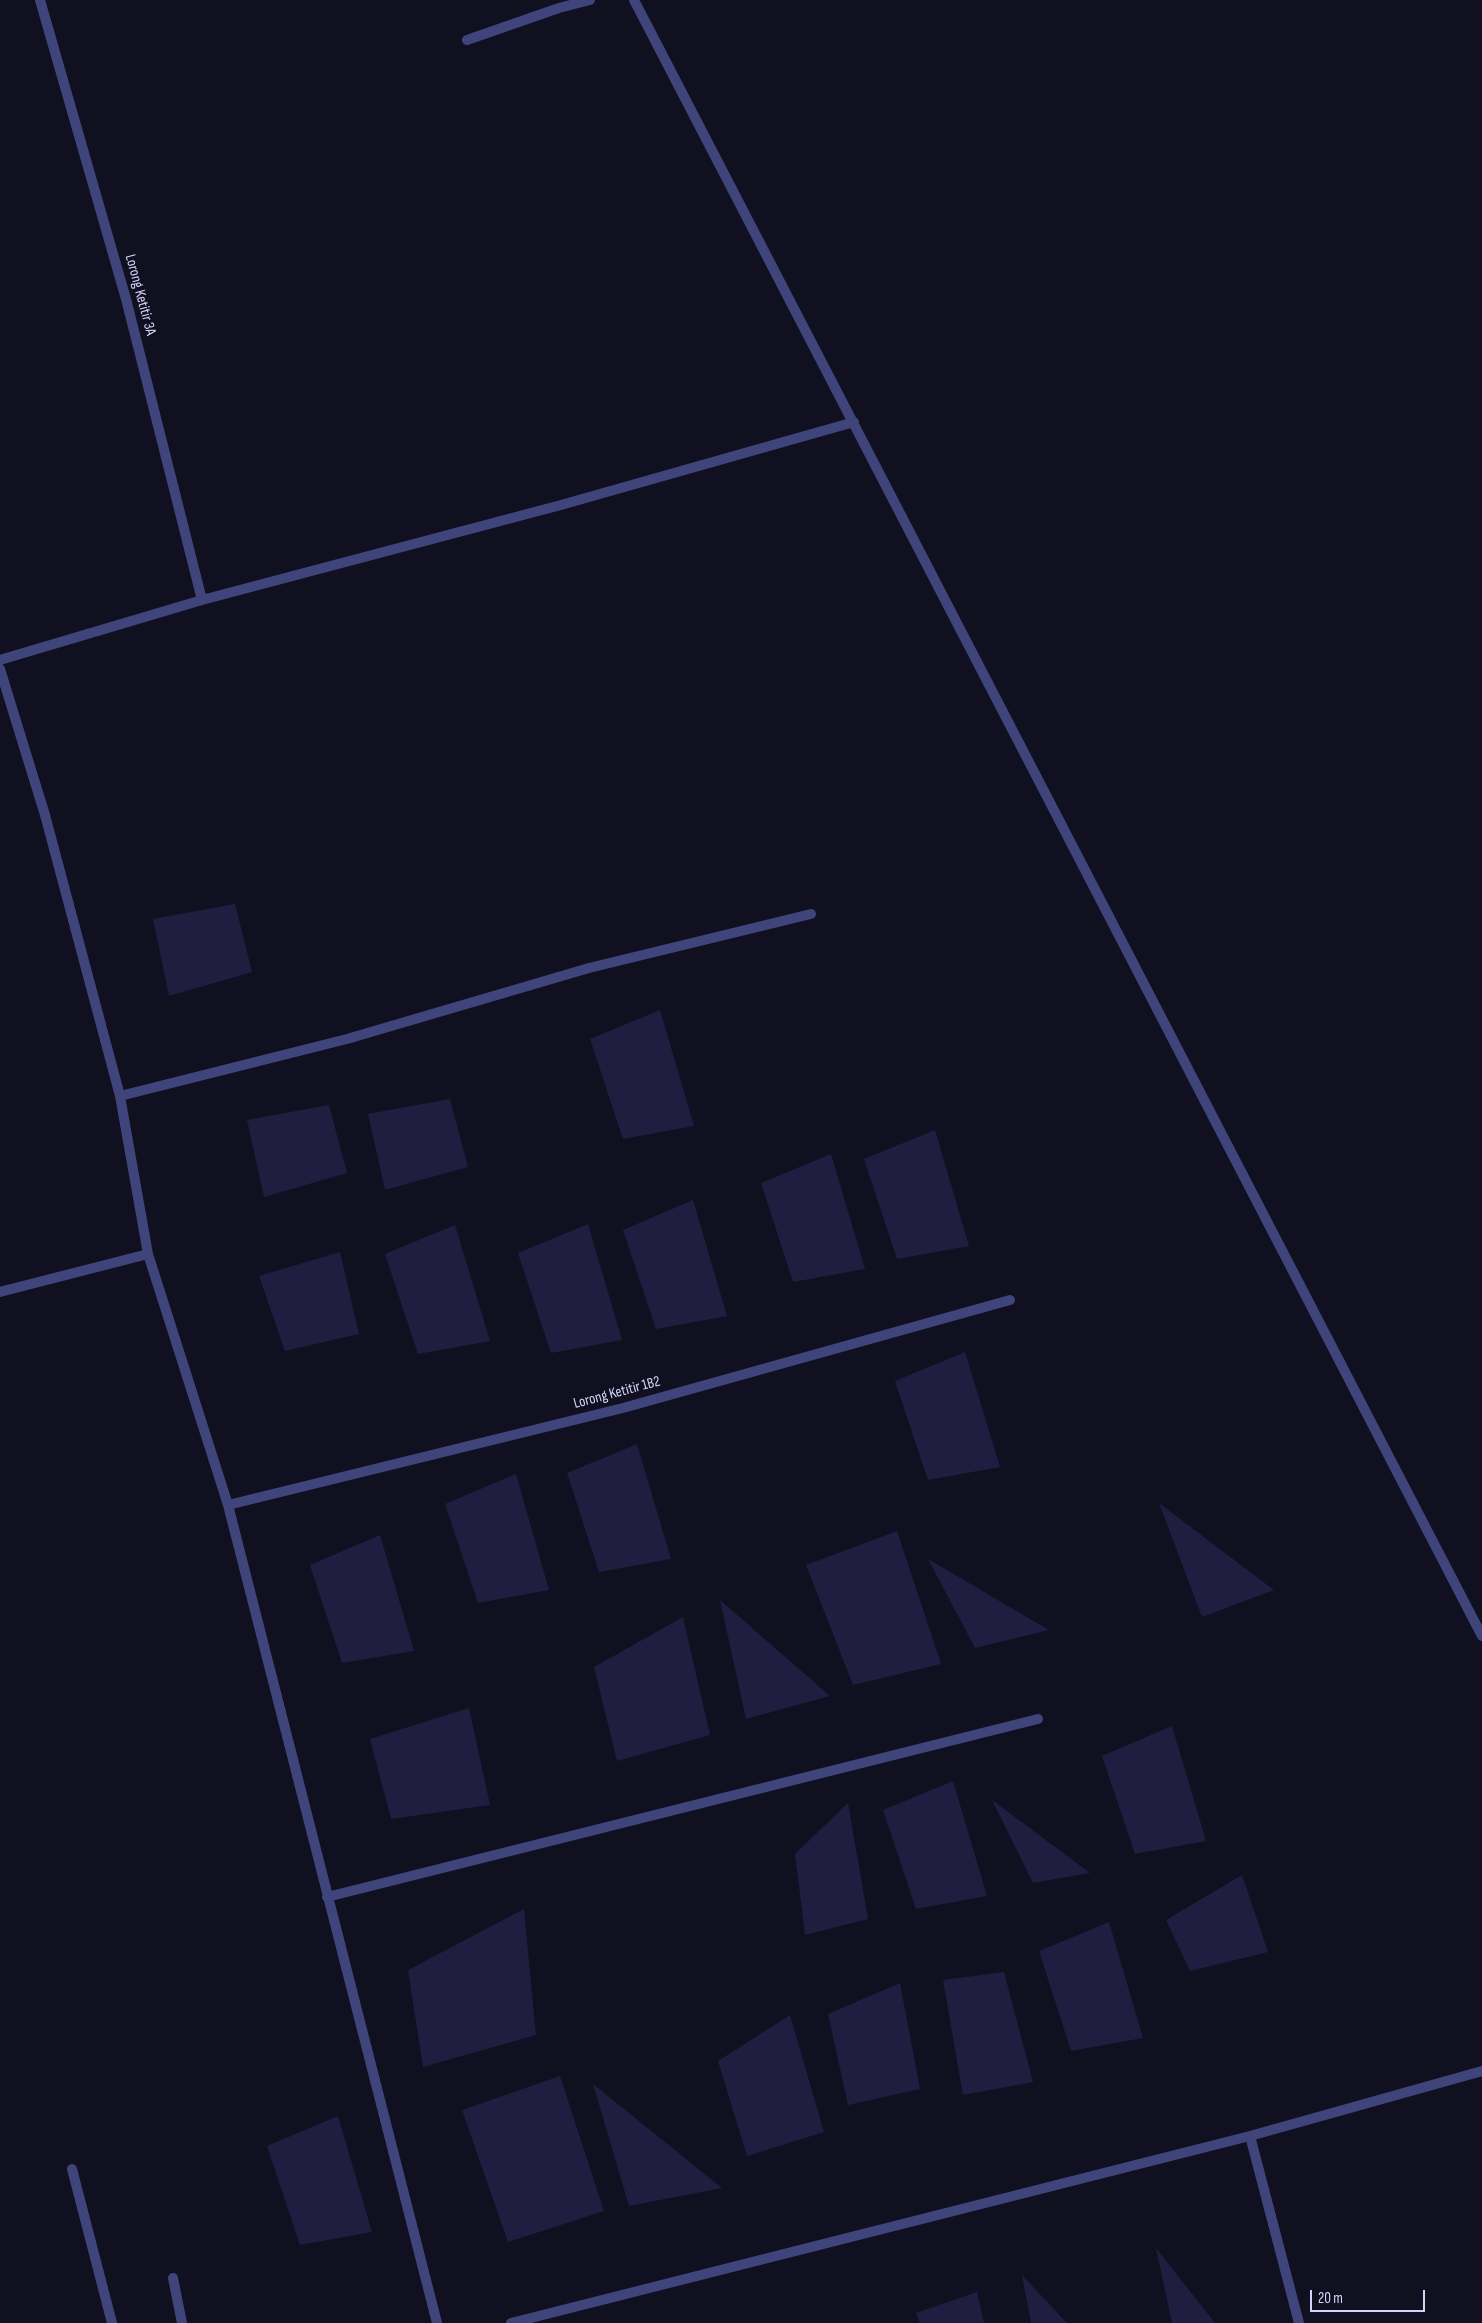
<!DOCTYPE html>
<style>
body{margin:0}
#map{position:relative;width:1482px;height:2323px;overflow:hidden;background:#101021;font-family:"Sofia Sans Condensed",sans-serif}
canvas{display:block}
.scale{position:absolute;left:1310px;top:2290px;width:115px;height:22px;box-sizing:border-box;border:2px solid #d4d4fb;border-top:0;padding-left:6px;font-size:15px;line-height:18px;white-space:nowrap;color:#d4d4fb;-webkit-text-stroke:4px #101021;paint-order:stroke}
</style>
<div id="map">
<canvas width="1482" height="2323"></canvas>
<div class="scale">20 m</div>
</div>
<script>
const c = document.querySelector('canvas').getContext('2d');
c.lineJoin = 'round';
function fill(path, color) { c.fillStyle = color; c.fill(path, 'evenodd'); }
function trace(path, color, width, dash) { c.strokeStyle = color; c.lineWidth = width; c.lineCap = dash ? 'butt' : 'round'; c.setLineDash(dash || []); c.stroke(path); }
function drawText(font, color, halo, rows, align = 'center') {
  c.font = font + ' "Sofia Sans Condensed",sans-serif'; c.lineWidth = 4; c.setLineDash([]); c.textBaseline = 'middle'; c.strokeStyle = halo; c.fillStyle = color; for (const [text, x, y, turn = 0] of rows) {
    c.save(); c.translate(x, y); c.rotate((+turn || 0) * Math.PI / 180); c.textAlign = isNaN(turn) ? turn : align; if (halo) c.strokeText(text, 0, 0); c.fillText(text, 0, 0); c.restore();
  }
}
fill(new Path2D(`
 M 235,904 L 252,972 L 169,996 L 153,919 Z
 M 660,1010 L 694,1126 L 623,1139 L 590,1039 Z
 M 450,1099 L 468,1167 L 385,1190 L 368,1114 Z
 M 329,1105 L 347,1173 L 264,1197 L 247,1120 Z
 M 935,1130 L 969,1246 L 897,1259 L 864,1159 Z
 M 831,1154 L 865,1269 L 793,1282 L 761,1183 Z
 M 693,1200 L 727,1316 L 656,1329 L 623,1230 Z
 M 588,1224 L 622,1340 L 551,1353 L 518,1253 Z
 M 455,1225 L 490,1341 L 418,1354 L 385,1254 Z
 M 340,1252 L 359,1334 L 285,1351 L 259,1276 Z
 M 965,1352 L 1000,1467 L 928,1480 L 895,1381 Z
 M 637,1444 L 671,1559 L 599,1572 L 567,1473 Z
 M 516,1474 L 549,1590 L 478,1603 L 445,1504 Z
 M 1159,1503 L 1274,1590 L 1202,1617 Z
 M 897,1531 L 941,1664 L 853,1685 L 806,1565 Z
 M 380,1535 L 414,1651 L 342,1663 L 310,1565 Z
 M 928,1559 L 1049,1630 L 975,1648 Z
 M 720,1600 L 830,1696 L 746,1719 Z
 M 683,1617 L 710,1735 L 617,1761 L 594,1667 Z
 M 469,1708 L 490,1805 L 391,1819 L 370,1739 Z
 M 1172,1726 L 1206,1841 L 1135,1854 L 1102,1756 Z
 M 953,1781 L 987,1896 L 916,1909 L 883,1810 Z
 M 992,1800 L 1090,1873 L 1033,1883 Z
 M 848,1803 L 868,1919 L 805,1935 L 795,1854 Z
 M 1242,1875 L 1268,1952 L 1190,1971 L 1166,1920 Z
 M 524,1909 L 536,2035 L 423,2067 L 408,1970 Z
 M 1109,1922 L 1143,2038 L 1071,2051 L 1039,1951 Z
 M 1004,1972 L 1033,2082 L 963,2095 L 943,1980 Z
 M 900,1983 L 920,2089 L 848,2105 L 828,2014 Z
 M 790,2015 L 824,2132 L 747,2156 L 718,2061 Z
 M 560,2076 L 604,2211 L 508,2242 L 462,2110 Z
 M 593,2084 L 722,2188 L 629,2206 Z
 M 338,2116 L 372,2232 L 300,2245 L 267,2146 Z
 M 1156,2248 L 1215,2323 L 1172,2323 Z
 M 1022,2275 L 1067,2323 L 1031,2323 Z
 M 977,2292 L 984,2323 L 920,2323 L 916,2313 Z`), '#201d40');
trace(new Path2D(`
 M 467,40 L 559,8 L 590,0
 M 72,2169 L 112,2323
 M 173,2278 L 182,2323`), '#3f457b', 10);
trace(new Path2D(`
 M 40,0 L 126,299 L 202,600
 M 634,0 L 1482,1636
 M 0,660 L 202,600 L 561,505 L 854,422
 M 0,669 L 45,815 L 120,1096 L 148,1254 L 228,1505 L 437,2323
 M 120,1096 L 347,1039 L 589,968 L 811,914
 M 0,1292 L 148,1254
 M 228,1505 L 623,1408 L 1010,1300
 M 327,1897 L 1038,1719
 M 1250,2136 L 1299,2323
 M 511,2323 L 1250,2136 L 1482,2071`), '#3f457b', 10);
drawText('15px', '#d4d4fb', '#101021', [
 ["Lorong Ketitir 3A",140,295,75],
 ["Lorong Ketitir 1B2",617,1393,-15]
]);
</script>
